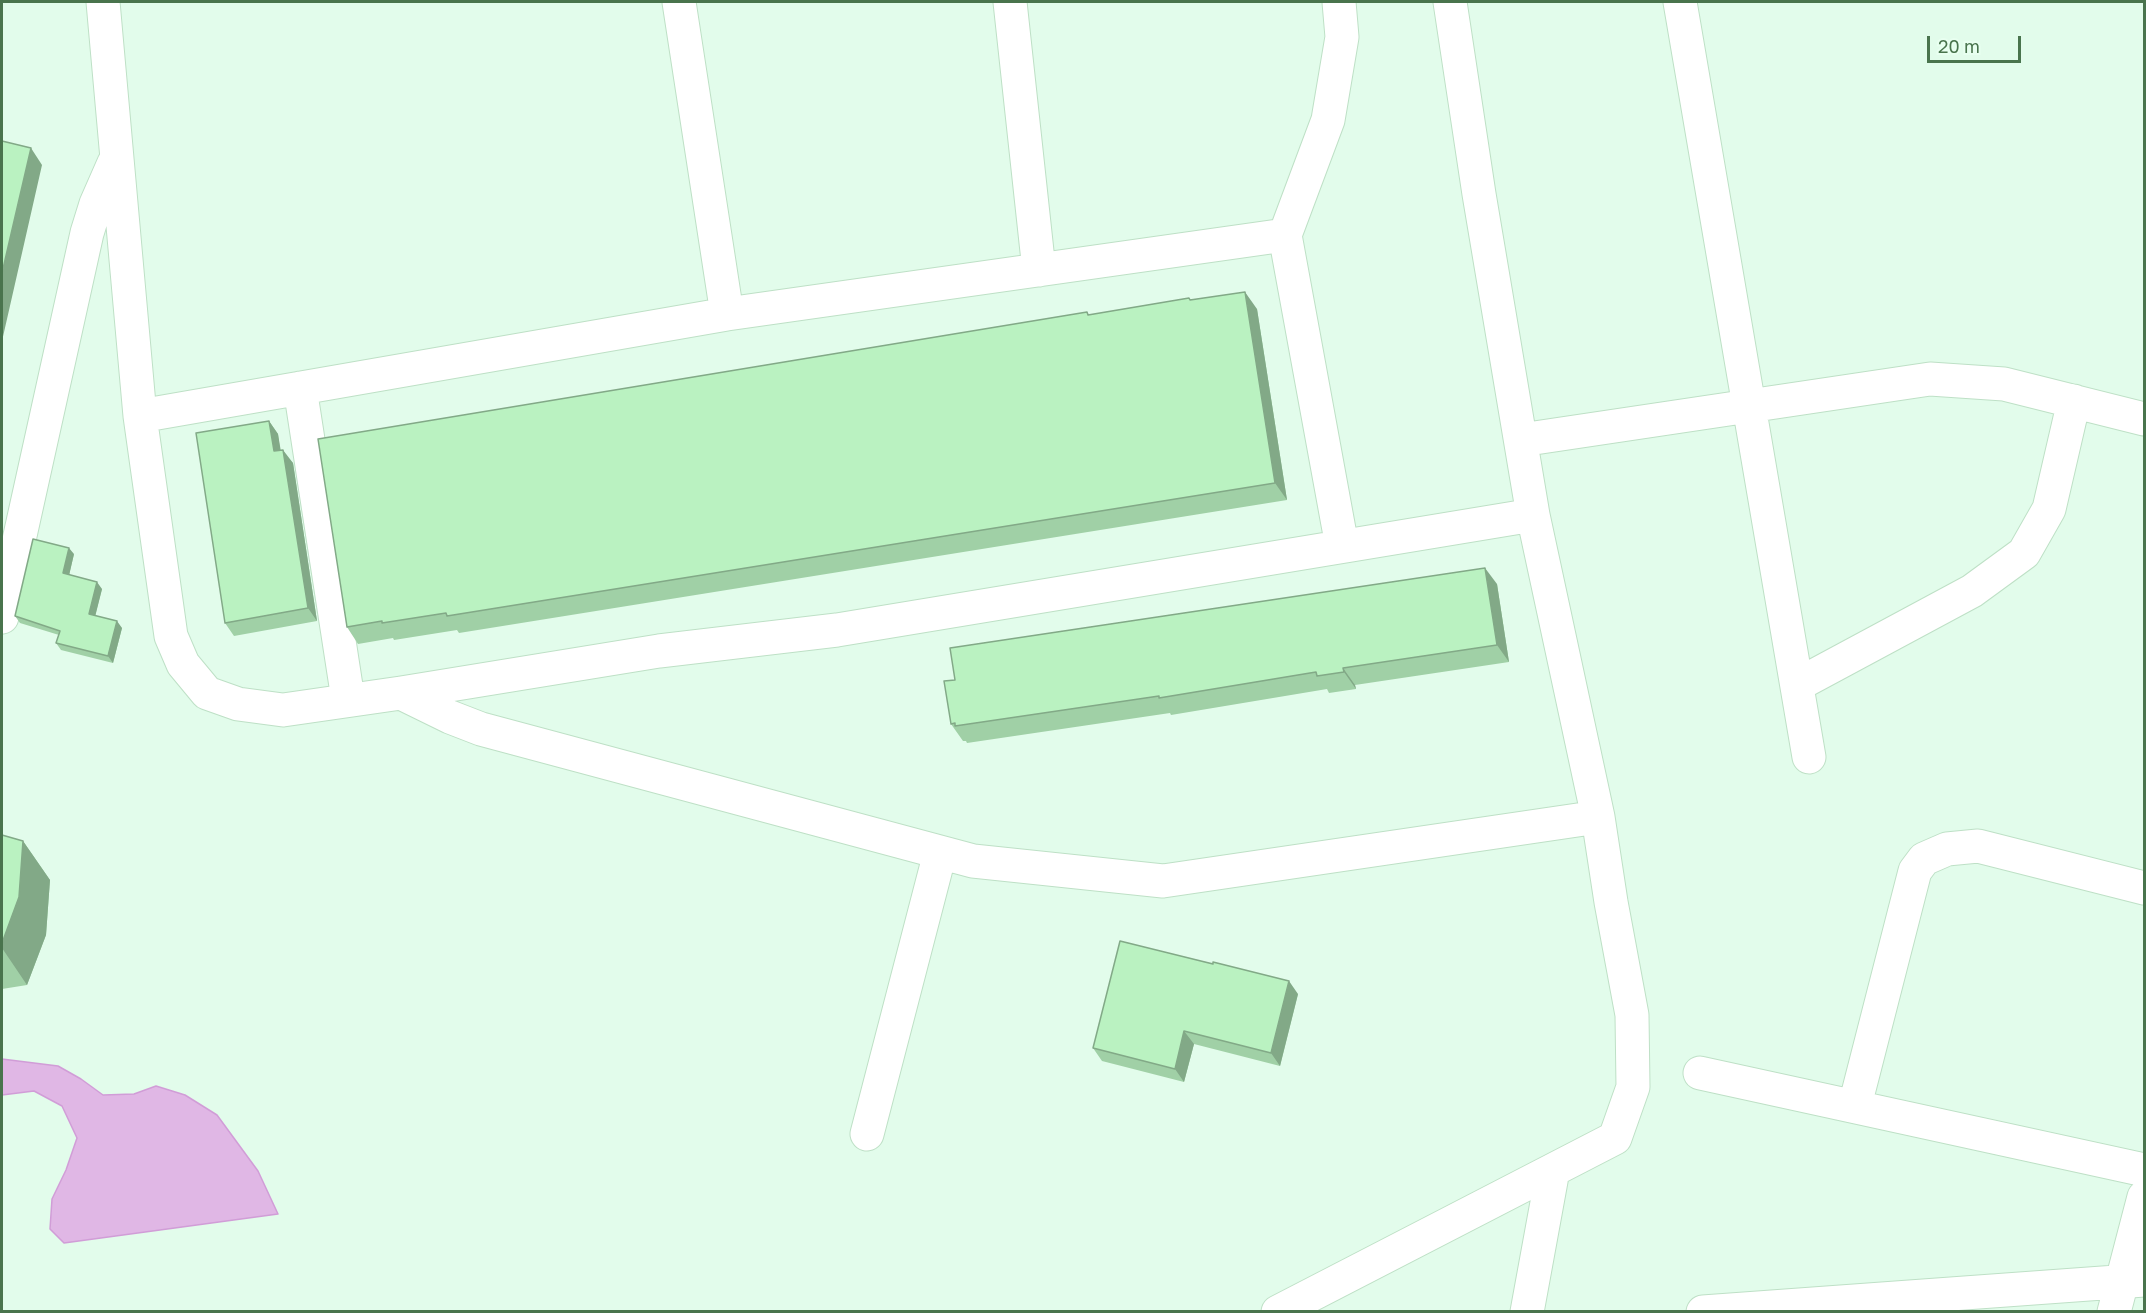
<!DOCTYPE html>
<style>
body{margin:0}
#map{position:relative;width:2146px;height:1313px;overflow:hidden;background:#e2fceb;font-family:"Golos Text",sans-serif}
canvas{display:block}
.frame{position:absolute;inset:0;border:3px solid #49744d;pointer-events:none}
.scale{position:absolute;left:1927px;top:36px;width:94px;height:27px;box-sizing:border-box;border:3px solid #49744d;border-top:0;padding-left:8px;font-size:18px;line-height:21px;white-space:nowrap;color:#49744d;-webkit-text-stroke:4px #e8fff0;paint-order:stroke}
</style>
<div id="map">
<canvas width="2146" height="1313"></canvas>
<div class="frame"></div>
<div class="scale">20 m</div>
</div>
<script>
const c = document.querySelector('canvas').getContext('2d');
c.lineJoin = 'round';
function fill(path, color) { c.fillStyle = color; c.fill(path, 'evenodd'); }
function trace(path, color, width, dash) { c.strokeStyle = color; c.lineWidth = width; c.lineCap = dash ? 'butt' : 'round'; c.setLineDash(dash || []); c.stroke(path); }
const water = new Path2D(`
 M 2,1059 L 58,1066 L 81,1079 L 103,1095 L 134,1094 L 156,1086 L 185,1095 L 217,1115 L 258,1171 L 278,1214 L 64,1243 L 50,1229 L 52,1199 L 66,1170 L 77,1138 L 62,1106 L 34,1091 L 2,1095 Z`);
fill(water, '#e0b7e5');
trace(water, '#d19dd7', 1.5);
const minor = new Path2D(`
 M 103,2 L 140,416 L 171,636 L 183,664 L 207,693 L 238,704 L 283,710 L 401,693 L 659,651 L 837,630 L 1533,515
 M 679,2 L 727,314
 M 1010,2 L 1039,270
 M 1339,2 L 1342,37 L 1328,120 L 1285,235 L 1342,546
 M 1680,2 L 1809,757
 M 300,388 L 348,699
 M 140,416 L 727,314 L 1285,235
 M 1521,440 L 1930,379 L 2004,384 L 2144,419
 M 2,617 L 87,233 L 96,204 L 114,163
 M 1797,685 L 1972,591 L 2024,553 L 2049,509 L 2074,401
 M 401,693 L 450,717 L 481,729 L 973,861 L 1163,881 L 1598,817
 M 1700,1073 L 2144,1170
 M 1855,1105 L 1915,871 L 1924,859 L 1947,849 L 1978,846 L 2144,888
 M 867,1134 L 940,853
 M 1278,1312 L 1615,1138 L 1633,1087 L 1632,1015 L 1611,902 L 1598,817 L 1533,515 L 1479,194 L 1450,2
 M 1527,1312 L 1553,1170
 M 1703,1312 L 2144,1280
 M 2114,1312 L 2144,1197`);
trace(minor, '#bee0c6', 35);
trace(minor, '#fff', 33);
fill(new Path2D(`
 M 1189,298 L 1191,300 L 1257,309 L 1287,500 L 459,633 L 457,630 L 394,640 L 393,638 L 358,644 L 347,627 L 1087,312 L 1089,315 Z
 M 269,421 L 278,434 L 280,450 L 293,463 L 317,621 L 234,636 L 225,623 Z
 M 74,554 L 69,575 L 102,589 L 95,616 L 122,628 L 113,663 L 61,650 L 56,643 L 59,635 L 20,623 L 15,616 Z
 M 1497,584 L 1509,662 L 1355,685 L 1356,689 L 1329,693 L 1327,689 L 1171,715 L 1170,713 L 967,743 L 966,741 L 963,741 L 951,724 Z
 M 2,835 L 23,841 L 50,880 L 46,935 L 27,985 L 2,989 Z
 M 1298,994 L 1280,1066 L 1194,1044 L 1184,1082 L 1102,1061 L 1093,1048 Z`), '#a0d0a6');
fill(new Path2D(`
 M 31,148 L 42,165 L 2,341 L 2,273 Z
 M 1245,292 L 1257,309 L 1287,500 L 1275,483 Z
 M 269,421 L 278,434 L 283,464 L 274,451 Z
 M 283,450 L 293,463 L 317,621 L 308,608 Z
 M 69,548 L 74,554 L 68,580 L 63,573 Z
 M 1485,568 L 1497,584 L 1509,662 L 1497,645 Z
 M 97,582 L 102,589 L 94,621 L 89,614 Z
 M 117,621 L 122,628 L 113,663 L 108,656 Z
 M 1343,668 L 1355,685 L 1356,689 L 1344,672 Z
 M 23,841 L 50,880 L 46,935 L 27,985 L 2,948 L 2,943 Z
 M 1289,981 L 1298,994 L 1280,1066 L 1271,1053 Z
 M 1184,1031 L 1194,1044 L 1184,1082 L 1175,1069 Z`), '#82a987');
const building = new Path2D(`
 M 2,141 L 31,148 L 2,273 Z
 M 1245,292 L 1275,483 L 447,616 L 446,613 L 382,623 L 382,621 L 347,627 L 318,439 L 1087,312 L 1088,315 L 1189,298 L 1190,300 Z
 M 269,421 L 274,451 L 283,450 L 308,608 L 225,623 L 196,433 Z
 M 33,539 L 69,548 L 63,573 L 97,582 L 89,614 L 117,621 L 108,656 L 56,643 L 60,631 L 15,616 Z
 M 1485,568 L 1497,645 L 1343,668 L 1344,672 L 1317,676 L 1316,672 L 1159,698 L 1159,696 L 955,726 L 955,723 L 951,724 L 944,681 L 955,680 L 950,648 Z
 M 2,835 L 23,841 L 19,897 L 2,943 Z
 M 1120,941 L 1213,964 L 1213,962 L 1289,981 L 1271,1053 L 1184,1031 L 1175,1069 L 1093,1048 Z`);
fill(building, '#baf2c1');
trace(building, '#82a987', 1.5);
</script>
